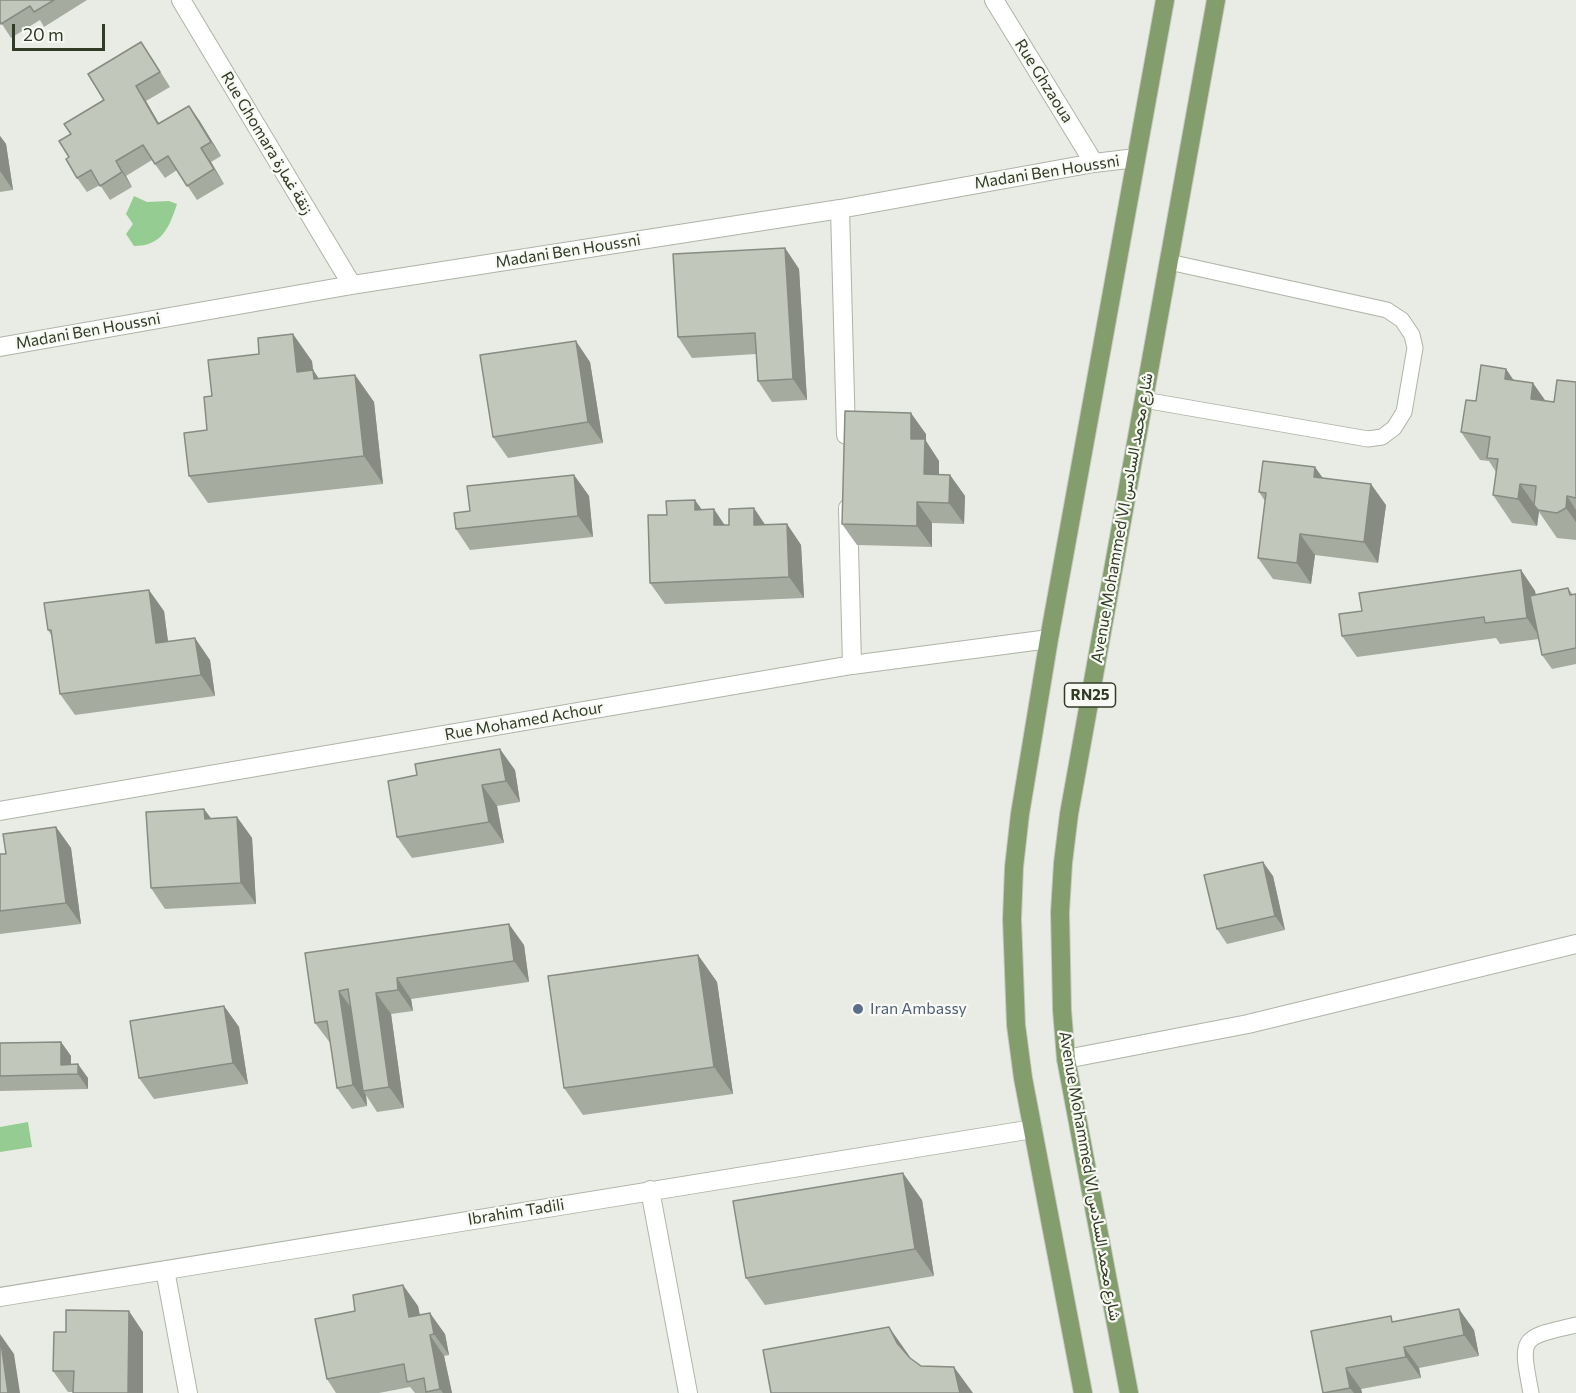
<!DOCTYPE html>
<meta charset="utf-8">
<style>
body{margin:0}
#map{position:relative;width:1576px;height:1393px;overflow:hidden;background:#e9ece4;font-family:Commissioner,sans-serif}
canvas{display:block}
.scale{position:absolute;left:12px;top:24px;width:93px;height:27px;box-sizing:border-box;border:3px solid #303c25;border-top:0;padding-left:8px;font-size:18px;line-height:21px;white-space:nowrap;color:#303c25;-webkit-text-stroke:4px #f8f9f4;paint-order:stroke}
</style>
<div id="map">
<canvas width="1576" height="1393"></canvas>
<div class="scale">20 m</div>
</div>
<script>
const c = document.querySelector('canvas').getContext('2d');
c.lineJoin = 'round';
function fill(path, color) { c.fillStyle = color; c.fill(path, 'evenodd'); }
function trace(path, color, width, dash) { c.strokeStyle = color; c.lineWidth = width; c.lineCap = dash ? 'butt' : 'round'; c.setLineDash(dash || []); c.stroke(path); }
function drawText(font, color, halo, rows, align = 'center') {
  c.font = font + ' Commissioner,Vazirmatn,sans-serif'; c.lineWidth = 4.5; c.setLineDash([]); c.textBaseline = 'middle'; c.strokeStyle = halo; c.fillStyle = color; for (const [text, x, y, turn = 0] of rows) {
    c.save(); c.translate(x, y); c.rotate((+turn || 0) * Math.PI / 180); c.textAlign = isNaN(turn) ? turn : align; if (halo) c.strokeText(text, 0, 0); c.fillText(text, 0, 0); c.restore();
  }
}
fill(new Path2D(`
 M 134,196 L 147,202 L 169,201 L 177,204 C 169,228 162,246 134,246 L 126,234 L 133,224 L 126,214 Z
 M 28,1122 L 32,1147 L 0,1152 L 0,1127 Z`), '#95cc92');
const lane = new Path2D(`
 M 1144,400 L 1368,439 L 1382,437 L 1394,428 L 1404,412 L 1415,348 L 1412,335 L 1402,320 L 1387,310 L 1169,262
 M 1531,1393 C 1520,1336 1520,1338 1576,1325`);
const street = new Path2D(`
 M 181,0 L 352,285
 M 994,0 L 1094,163
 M 840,209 L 846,435
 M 0,347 L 352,285 L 840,209 L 1094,163 L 1136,158
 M 848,508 L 852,665
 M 0,811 L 852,665 L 1049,639
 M 1066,1059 L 1248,1024 L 1576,944
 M 650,1190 L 688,1393
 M 165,1270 L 188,1393
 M 0,1297 L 1033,1129`);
const primary = new Path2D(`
 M 1083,1393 L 1023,1078 L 1016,1025 L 1012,919 L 1014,867 L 1020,814 L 1049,639 L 1165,0
 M 1129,1393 L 1066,1059 L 1062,1010 L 1060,912 L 1063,863 L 1069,814 L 1216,0`);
trace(lane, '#aeb4a7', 17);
trace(street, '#aeb4a7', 20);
trace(primary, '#c5c8c2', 20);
trace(lane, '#fff', 15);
trace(street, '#fff', 18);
trace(primary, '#839d6d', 18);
fill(new Path2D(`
 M 0,0 L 87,0 L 44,27 L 40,20 L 11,38 L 0,21 Z
 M 151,57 L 170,87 L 146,101 L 159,124 L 199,120 L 221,156 L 211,162 L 224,184 L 197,200 L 177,170 L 165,178 L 152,160 L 126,176 L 132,187 L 110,200 L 100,185 L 87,192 L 77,178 L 69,157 L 71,134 L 104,100 Z
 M 0,136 L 6,144 L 13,190 L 0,192 Z
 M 785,248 L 799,269 L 807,400 L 772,402 L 758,381 L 756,354 L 692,358 L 678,337 Z
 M 312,361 L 313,370 L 319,379 L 355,375 L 374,402 L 383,484 L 208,503 L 189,476 L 207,430 Z
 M 590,362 L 603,443 L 508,458 L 493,437 Z
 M 1506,369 L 1514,381 L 1546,401 L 1554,402 L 1576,382 L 1576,540 L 1557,538 L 1539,512 L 1537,526 L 1512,523 L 1493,495 L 1496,472 L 1489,461 L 1480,460 L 1461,432 L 1476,401 Z
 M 926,434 L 926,441 L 939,461 L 939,475 L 950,475 L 965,496 L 964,524 L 932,523 L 932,547 L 857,545 L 842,524 Z
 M 574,475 L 589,496 L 593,537 L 470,550 L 456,529 L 470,511 Z
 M 1323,478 L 1386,505 L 1378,563 L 1315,555 L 1311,584 L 1273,579 L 1258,558 L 1265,501 L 1259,492 Z
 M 702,510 L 725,525 L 787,524 L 801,545 L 804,598 L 665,604 L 650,583 L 667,515 Z
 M 1521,570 L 1535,591 L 1536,595 L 1568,588 L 1573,595 L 1576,594 L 1576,664 L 1552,669 L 1542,655 L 1539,639 L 1500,644 L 1496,638 L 1357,657 L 1342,636 Z
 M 164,611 L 168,642 L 210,660 L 215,696 L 75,715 L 60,694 L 52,636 L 48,630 Z
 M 515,770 L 520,802 L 497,806 L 504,843 L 412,858 L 397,837 L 388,781 Z
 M 204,809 L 211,818 L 237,817 L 252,838 L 256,904 L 165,909 L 151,888 Z
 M 56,827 L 71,848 L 81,924 L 0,934 L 0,854 L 6,854 Z
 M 1273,876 L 1285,930 L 1227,944 L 1217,929 Z
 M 524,945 L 529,982 L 411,999 L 413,1011 L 391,1014 L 404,1108 L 377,1112 L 366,1095 L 367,1106 L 352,1109 L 337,1088 L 331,1044 L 315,1023 L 305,953 Z
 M 698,955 L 717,982 L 733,1094 L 583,1115 L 564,1088 Z
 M 224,1006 L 239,1027 L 248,1084 L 154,1099 L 139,1078 Z
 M 61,1042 L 71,1056 L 71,1064 L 88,1078 L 88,1089 L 0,1091 L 0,1043 Z
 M 922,1200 L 934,1276 L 765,1305 L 746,1278 Z
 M 418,1306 L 420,1315 L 445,1334 L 449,1355 L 444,1356 L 452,1393 L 415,1393 L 410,1387 L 379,1393 L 336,1393 L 327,1379 Z
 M 1395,1321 L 1474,1330 L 1479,1356 L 1419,1368 L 1421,1378 L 1361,1389 L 1362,1393 L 1323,1393 L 1311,1331 Z
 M 143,1332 L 143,1393 L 73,1393 L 74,1392 L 68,1392 L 53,1371 Z`), '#a6aba0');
fill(new Path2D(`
 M 136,86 L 146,101 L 168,139 L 158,124 Z
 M 189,106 L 199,120 L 221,156 L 211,142 Z
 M 0,136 L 6,144 L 13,190 L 0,171 Z
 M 201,148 L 211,162 L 224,184 L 214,169 Z
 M 116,161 L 126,176 L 132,187 L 122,172 Z
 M 785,248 L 799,269 L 807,400 L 793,379 Z
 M 293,334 L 312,361 L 316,399 L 297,372 Z
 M 576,341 L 590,362 L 603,443 L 588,422 Z
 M 1506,369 L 1525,397 L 1505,379 Z
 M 313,370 L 332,398 L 314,379 Z
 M 355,375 L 374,402 L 383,484 L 364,456 Z
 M 1533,383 L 1552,410 L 1531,399 Z
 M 911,413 L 926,434 L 926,441 L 939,461 L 939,495 L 924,474 L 911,439 Z
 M 1315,467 L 1330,488 L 1314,477 Z
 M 574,475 L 589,496 L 593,537 L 578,516 Z
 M 950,475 L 965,496 L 964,524 L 949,503 Z
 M 1371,484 L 1386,505 L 1378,563 L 1364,542 Z
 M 1520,484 L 1539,511 L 1537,526 L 1518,499 Z
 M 1567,496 L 1576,510 L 1576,522 L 1566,508 Z
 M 695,500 L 710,521 L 695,510 Z
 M 917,502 L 932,523 L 932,547 L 917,526 Z
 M 754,508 L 768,529 L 754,525 Z
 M 714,509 L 728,530 L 714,525 Z
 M 787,524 L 801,545 L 804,598 L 789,577 Z
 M 1300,534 L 1315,555 L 1311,584 L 1297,563 Z
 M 1521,570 L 1535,591 L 1541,639 L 1527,618 Z
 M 149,590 L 164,611 L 171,664 L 156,643 Z
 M 195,638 L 210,660 L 215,696 L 201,675 Z
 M 500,749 L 515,770 L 520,802 L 506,781 Z
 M 482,785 L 497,806 L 504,843 L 489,822 Z
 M 204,809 L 219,830 L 205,819 Z
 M 237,817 L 252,838 L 256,904 L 241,883 Z
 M 56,827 L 71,848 L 81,924 L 66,903 Z
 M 1263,862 L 1273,876 L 1285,930 L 1275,916 Z
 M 509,924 L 524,945 L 529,982 L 514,961 Z
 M 698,955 L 717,982 L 733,1094 L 714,1067 Z
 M 397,978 L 411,999 L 413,1011 L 398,990 Z
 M 339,991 L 354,1012 L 363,1091 L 366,1095 L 367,1106 L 353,1085 Z
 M 376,993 L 391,1014 L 404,1108 L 389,1087 Z
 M 224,1006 L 239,1027 L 248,1084 L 233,1063 Z
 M 61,1042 L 71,1056 L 71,1075 L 61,1065 Z
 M 78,1064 L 88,1078 L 88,1089 L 78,1074 Z
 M 903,1173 L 922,1200 L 934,1276 L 915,1249 Z
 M 403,1285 L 418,1306 L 424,1338 L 409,1317 Z
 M 1459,1309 L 1474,1330 L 1479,1356 L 1464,1335 Z
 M 129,1311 L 143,1332 L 143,1393 L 128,1393 Z
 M 430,1313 L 445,1334 L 449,1355 L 434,1334 Z
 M 889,1327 L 908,1354 L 916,1370 L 897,1343 Z
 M 0,1334 L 14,1354 L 20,1393 L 8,1393 Z
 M 430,1335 L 444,1356 L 452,1393 L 443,1393 L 440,1389 Z
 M 1404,1347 L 1419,1368 L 1421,1378 L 1406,1357 Z
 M 954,1367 L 973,1393 L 960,1393 Z
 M 1346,1368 L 1361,1389 L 1362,1393 L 1354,1393 L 1350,1388 Z`), '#878b82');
const building = new Path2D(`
 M 0,0 L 54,0 L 34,12 L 30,6 L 1,24 L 0,21 Z
 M 141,42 L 160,72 L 136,86 L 158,124 L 189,106 L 211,142 L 201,148 L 214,169 L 187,186 L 168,156 L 155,164 L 143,145 L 116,161 L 122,172 L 100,186 L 91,170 L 77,178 L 66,159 L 69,157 L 59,141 L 71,134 L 64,124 L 104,100 L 88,74 Z
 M 785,248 L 793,379 L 758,381 L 755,333 L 678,337 L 673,254 Z
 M 293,334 L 297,372 L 313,370 L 314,379 L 355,375 L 364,456 L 189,476 L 184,433 L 207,430 L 204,397 L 212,396 L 208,360 L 259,354 L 258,338 Z
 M 576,341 L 588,422 L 493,437 L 480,355 Z
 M 1481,365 L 1506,369 L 1505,379 L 1533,383 L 1531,399 L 1554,402 L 1557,380 L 1576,382 L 1576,498 L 1567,496 L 1566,508 L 1557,513 L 1538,510 L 1534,505 L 1536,486 L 1520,484 L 1518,499 L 1493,495 L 1498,459 L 1487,458 L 1490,437 L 1461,432 L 1466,400 L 1476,401 Z
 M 845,411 L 911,413 L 911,439 L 925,439 L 924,474 L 950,475 L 949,503 L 917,502 L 917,526 L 842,524 Z
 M 1263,461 L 1315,467 L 1314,477 L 1371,484 L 1364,542 L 1300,534 L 1297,563 L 1258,558 L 1266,493 L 1259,492 Z
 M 574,475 L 578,516 L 456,529 L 454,513 L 470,511 L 467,486 Z
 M 695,500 L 695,510 L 714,509 L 714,525 L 729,525 L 729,509 L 754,508 L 754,525 L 787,524 L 789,577 L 650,583 L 648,515 L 667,515 L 666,501 Z
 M 1521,570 L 1527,618 L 1485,623 L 1484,617 L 1342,636 L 1339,614 L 1362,611 L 1359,593 Z
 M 1568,588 L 1570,595 L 1576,594 L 1576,648 L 1542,655 L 1530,596 Z
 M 149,590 L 156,643 L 195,638 L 201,675 L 60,694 L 51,630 L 48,630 L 44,603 Z
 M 500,749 L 506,781 L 482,785 L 489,822 L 397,837 L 388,781 L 417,775 L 415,764 Z
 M 204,809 L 205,819 L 237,817 L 241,883 L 151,888 L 146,812 Z
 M 56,827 L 66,903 L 0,911 L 0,854 L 6,854 L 3,834 Z
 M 1263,862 L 1275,916 L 1217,929 L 1204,875 Z
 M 509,924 L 514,961 L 397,978 L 398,990 L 376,993 L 389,1087 L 363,1091 L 348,989 L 339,991 L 353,1085 L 337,1088 L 327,1021 L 315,1023 L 305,953 Z
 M 698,955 L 714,1067 L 564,1088 L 548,976 Z
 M 224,1006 L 233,1063 L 139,1078 L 130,1021 Z
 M 61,1042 L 61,1065 L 78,1064 L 78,1074 L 0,1076 L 0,1043 Z
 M 903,1173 L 915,1249 L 746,1278 L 733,1201 Z
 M 403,1285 L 409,1317 L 430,1313 L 434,1334 L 430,1335 L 440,1389 L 426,1392 L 424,1378 L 407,1382 L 404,1364 L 327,1379 L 315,1319 L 355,1311 L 353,1295 Z
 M 1459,1309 L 1464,1335 L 1404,1347 L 1406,1357 L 1346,1368 L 1350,1388 L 1323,1393 L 1311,1331 L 1391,1316 L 1392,1322 Z
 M 66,1310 L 129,1311 L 128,1393 L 73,1393 L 74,1371 L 53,1371 L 54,1332 L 66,1332 Z
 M 889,1327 L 897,1343 L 910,1358 L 921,1366 L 954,1367 L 960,1393 L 771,1393 L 763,1350 Z
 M 0,1336 L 8,1393 L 0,1393 Z`);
fill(building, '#c1c7ba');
trace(building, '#878b82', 1.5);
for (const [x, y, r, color] of [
 [858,1009,6,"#5c6f8a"]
]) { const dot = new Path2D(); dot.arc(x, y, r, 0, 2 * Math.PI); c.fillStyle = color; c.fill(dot); trace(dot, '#f8f9f4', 2); }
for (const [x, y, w] of [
 [1090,695,51]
]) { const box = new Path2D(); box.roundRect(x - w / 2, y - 12, w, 24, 4.5); c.fillStyle = '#f8f9f4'; c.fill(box); trace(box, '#303c25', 1.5); }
drawText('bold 15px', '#303c25', null, [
 ["RN25",1090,695]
]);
drawText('16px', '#303c25', '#f8f9f4', [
 ["Rue Ghzaoua",1044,81,58],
 ["Rue Ghomara زنقة غمارة",267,143,59],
 ["Madani Ben Houssni",1047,172,-9],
 ["Madani Ben Houssni",568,251,-9],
 ["Madani Ben Houssni",88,331,-10],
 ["Avenue Mohammed VI شارع محمد السادس",1122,518,-80],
 ["Rue Mohamed Achour",524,721,-10],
 ["Avenue Mohammed VI شارع محمد السادس",1090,1176,80],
 ["Ibrahim Tadili",516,1212,-9]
]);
drawText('16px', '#4e5e75', '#f8f9f4', [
 ["Iran Ambassy",870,1009]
], 'left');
</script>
